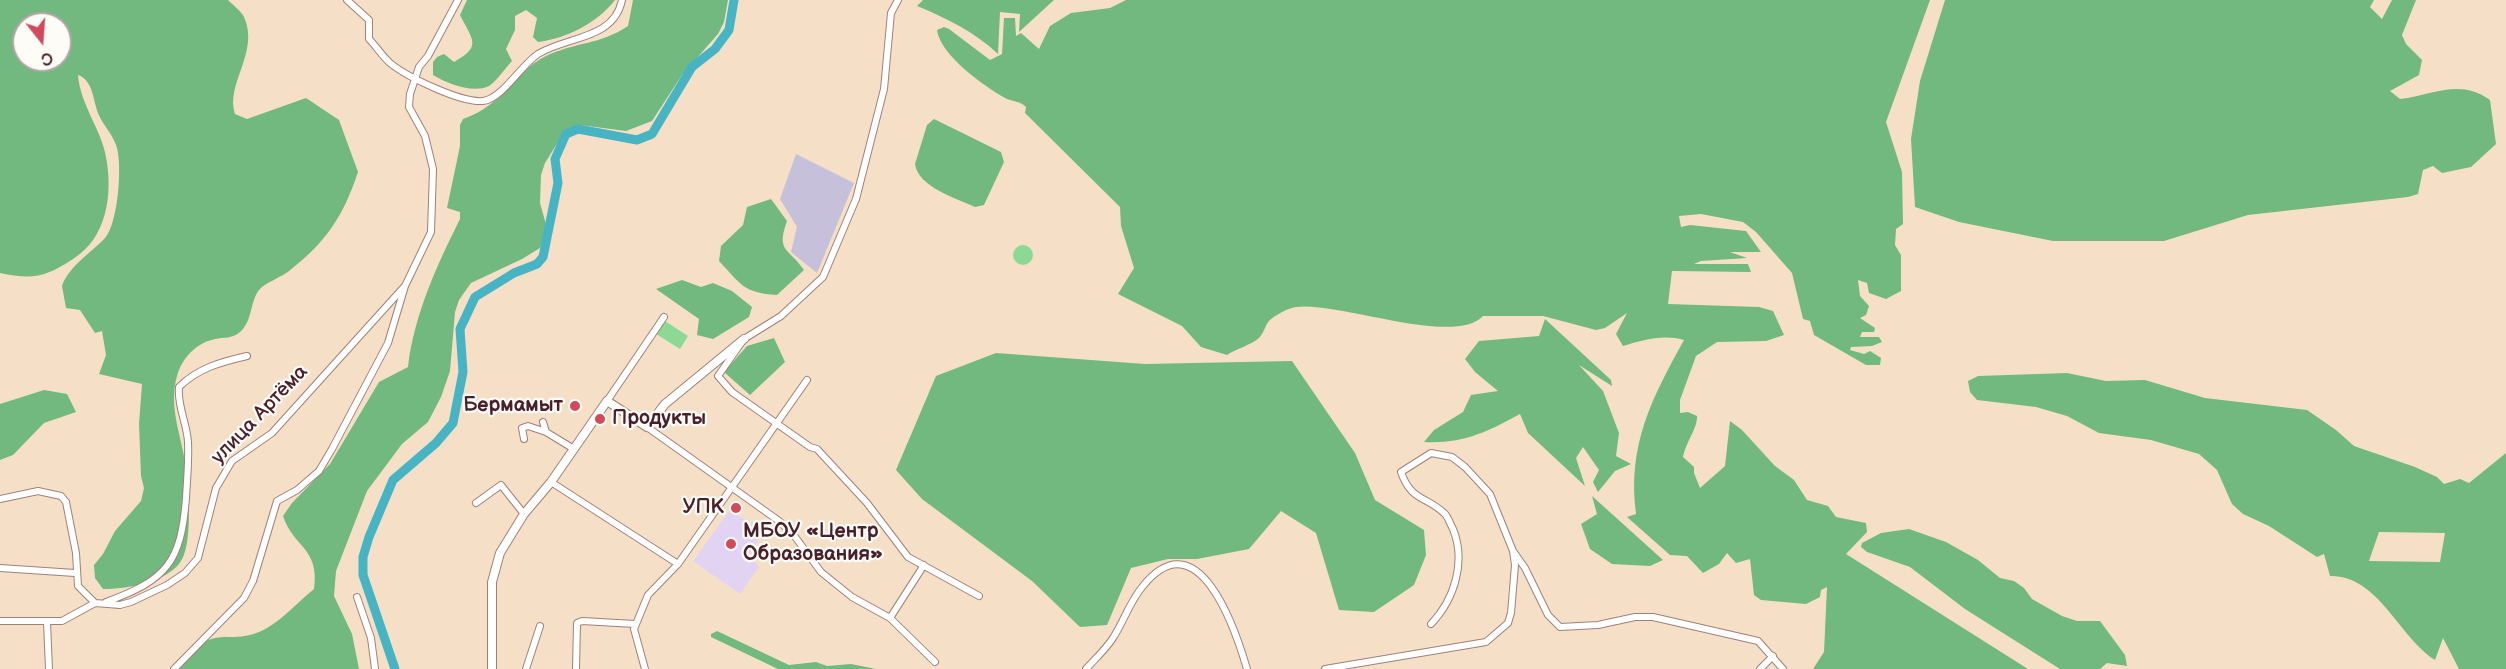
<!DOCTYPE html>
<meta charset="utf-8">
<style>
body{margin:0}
#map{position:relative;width:2506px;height:669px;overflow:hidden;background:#f5e0c7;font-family:"Balsamiq Sans",sans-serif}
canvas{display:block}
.north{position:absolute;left:12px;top:12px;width:60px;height:60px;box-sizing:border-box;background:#fdfcf7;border:2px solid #b5a4a5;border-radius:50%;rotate:163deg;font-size:16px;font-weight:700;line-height:24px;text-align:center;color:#4a1f2b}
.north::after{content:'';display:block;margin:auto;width:21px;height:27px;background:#d1495b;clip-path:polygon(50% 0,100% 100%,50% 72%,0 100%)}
</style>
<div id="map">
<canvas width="2506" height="669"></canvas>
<div class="north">С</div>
</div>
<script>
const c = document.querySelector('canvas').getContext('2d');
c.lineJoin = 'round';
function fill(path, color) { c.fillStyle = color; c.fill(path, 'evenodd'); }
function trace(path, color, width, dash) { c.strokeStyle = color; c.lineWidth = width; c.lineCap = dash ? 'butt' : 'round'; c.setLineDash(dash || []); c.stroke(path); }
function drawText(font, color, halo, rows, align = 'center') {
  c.font = font + ' "Balsamiq Sans",sans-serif'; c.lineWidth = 4.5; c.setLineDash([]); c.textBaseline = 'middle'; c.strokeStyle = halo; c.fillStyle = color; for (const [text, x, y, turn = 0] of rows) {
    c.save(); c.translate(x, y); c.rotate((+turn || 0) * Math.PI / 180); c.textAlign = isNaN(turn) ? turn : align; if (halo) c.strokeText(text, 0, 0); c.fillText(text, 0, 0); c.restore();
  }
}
fill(new Path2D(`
 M 730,510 L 763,532 L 749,555 L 759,567 L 740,594 L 693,561 Z`), '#e3d3f2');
fill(new Path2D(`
 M 796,154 L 854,183 L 817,273 L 791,252 L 797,227 L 780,199 Z`), '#c6c0da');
fill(new Path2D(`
 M1013 255a10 10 0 1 1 20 0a10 10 0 1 1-20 0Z
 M 665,321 L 688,336 L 680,349 L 656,334 Z`), '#8cd996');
fill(new Path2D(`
 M 0,0 L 228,0 C 233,5 241,11 244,17 C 260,52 225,84 235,114 L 247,119 L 306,98 L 339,120 L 358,172 C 343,217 326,242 289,271 C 281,277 270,281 262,287 C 249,298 254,320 240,332 C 232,339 224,337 215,339 C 196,343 182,358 177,376 C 169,404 179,429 184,456 C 188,479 195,546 179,564 C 163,583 127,589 103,589 L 95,578 L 94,565 L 103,554 L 115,531 L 141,501 L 144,488 L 141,476 L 139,424 L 142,384 L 99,374 L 106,355 L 102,331 L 95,333 L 80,310 L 66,308 L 62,286 C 69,266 91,253 105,238 C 118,224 123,163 116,145 C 112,133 102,124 98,113 C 93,100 93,80 78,75 C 80,104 102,131 106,157 C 113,194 107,238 73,259 C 46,277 32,280 0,273 ZM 24,24 L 60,24 L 60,60 L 24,60 Z
 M 467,0 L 615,0 C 596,24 567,38 538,42 L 533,37 L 537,18 L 526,10 L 515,16 L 515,30 L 506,49 L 512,61 C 505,68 497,81 489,86 C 473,94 446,83 433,75 L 433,62 L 437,57 L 444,54 L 454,62 C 482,46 473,41 460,15 Z
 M 633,0 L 728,0 L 724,22 L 718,34 L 682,75 L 652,121 L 626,131 L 580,125 L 563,134 L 545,163 L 541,175 L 540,203 L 547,228 L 540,248 L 522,259 L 471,283 L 459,300 L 455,312 L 450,371 L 441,397 L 428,422 L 402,444 L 367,491 L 336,571 L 334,596 L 352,634 L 359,669 L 178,669 C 213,617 229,650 267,628 C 284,618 299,601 314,589 C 320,548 293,547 283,516 L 292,503 L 330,464 L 379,382 L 408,367 C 414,315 437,265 460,219 L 460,212 L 447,208 L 460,146 L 460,125 L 463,119 C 506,104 513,72 546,56 C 575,42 600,45 628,26 Z
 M 923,0 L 1054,0 L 1019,32 L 1020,14 L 1000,12 L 998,54 C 975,32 946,18 917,6 Z
 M 1126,0 L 1930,0 L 1886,122 L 1902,172 L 1903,224 L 1896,229 L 1895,245 L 1901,255 L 1901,291 L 1886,299 L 1869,293 L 1867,283 L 1858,280 L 1860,296 L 1869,306 L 1866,315 L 1860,318 L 1875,328 L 1874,332 L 1862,332 L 1860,337 L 1879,337 L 1882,342 L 1872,346 L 1851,347 L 1850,350 L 1864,354 L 1870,351 L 1881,358 L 1880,365 L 1866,365 L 1814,335 L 1810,321 L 1803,319 L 1792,273 L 1756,232 L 1743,222 L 1701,214 L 1679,216 L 1681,227 L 1690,225 L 1746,231 L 1761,252 L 1730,252 L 1747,258 L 1701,261 L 1694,264 L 1748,264 L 1751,272 L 1672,271 L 1668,304 L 1759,307 L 1773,311 L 1784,335 L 1766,341 L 1717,342 L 1696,356 L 1680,400 L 1680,413 L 1688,412 L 1697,416 C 1698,427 1686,442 1683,457 L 1694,467 L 1694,473 L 1700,488 L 1725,466 L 1730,421 L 1742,430 L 1775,466 L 1794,480 L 1807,500 L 1828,506 L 1836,517 L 1866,523 L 1867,532 L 1846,554 L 2028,669 L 1813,669 L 1824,652 L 1827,587 L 1821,590 L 1820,597 L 1806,604 L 1761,600 L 1754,595 L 1750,559 L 1736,563 L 1727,553 L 1719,564 L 1703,573 L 1687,556 L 1670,555 L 1627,517 L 1636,514 C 1627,445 1652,398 1684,340 C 1663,334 1643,340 1623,346 L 1616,334 L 1627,313 L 1605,328 L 1596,330 L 1543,316 L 1483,316 C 1454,347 1338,301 1296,307 C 1288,308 1273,316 1268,322 C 1265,327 1263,334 1259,338 C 1251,345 1236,349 1227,355 L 1201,347 L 1182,326 L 1118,294 L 1134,268 L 1121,226 L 1120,207 L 1025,113 L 1026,107 C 1019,100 1012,102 1005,98 C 984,86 940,55 937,30 L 944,27 L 949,29 L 990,60 L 1002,54 L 1004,18 L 1015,18 L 1016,36 L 1021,33 L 1039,49 L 1050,26 L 1071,13 L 1110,8 Z
 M 1945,0 L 2374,0 L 2370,7 L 2382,19 L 2392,0 L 2416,0 L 2402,35 L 2406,44 L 2422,60 L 2419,75 L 2390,91 L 2400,99 C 2433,95 2460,78 2490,100 L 2496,144 L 2471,167 L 2442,173 L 2433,166 L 2423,170 L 2418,194 L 2408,197 L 2248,215 L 2164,241 L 2053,241 L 1959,222 L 1915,207 L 1911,139 L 1920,81 Z
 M 934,119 L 1001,152 L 1004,162 L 984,205 L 975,207 C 956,198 918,187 915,164 L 927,125 Z
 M 771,199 L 787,221 C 776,252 788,247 804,270 L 777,295 C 743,293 741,284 719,261 L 721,246 L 743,225 L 747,207 Z
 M 682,280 L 701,287 L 713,283 L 732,291 L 752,307 L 749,317 L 713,339 L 697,335 L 699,319 L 656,289 Z
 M 1545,319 L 1611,380 L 1612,386 L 1579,365 L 1603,391 L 1619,433 L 1616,456 L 1631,464 L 1615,471 L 1598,492 L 1593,482 L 1599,470 L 1583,447 L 1576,458 L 1585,486 L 1528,433 L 1520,414 C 1487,432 1463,444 1424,442 L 1434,430 L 1463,412 L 1471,395 L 1498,391 L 1475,372 L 1465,359 L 1479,341 L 1539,336 Z
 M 774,338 L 785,362 L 750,395 L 724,372 L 747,346 Z
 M 996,353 L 1145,364 L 1292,361 L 1355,453 L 1375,500 L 1424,530 L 1426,555 L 1414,585 L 1374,612 L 1339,610 L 1316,533 L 1281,511 L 1249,549 L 1197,559 L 1168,559 L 1131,568 L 1107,625 L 1080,627 L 1032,581 L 922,499 L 896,470 L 936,376 Z
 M 2067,373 L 2106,381 L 2145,380 L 2205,398 L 2307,410 L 2336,430 L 2354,446 L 2415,467 L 2437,477 L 2444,484 L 2460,479 L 2469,483 L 2506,453 L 2506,669 L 2459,669 L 2443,638 L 2435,660 C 2398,636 2378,575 2330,576 L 2324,554 L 2317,557 L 2269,526 L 2243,514 L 2232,504 L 2217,470 L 2199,454 L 2151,440 L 2099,433 L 2067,416 L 2036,407 L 1977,400 L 1970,392 L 1968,381 L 1978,376 ZM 2379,532 L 2445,533 L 2440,562 L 2369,561 Z
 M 44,390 L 67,394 L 76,412 L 44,423 L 13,455 L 0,460 L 0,404 Z
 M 1592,496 L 1663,560 L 1650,566 L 1612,564 L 1590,549 L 1581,524 L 1597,514 Z
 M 1909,529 L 1946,542 L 1978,560 L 2000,578 L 2014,581 L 2024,588 L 2032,599 L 2062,616 L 2077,621 L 2100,621 L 2125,655 L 2127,666 L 2107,663 L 2100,669 L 2060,669 L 1965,609 L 1910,567 L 1867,552 L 1861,547 L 1862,543 L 1881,533 Z
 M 717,631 L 789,665 L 816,662 L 827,666 L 851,664 L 876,669 L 778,669 L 711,637 L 711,634 Z`), '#71b97f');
trace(new Path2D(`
 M 395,669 L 363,575 L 363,557 L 369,537 L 393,480 L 436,443 L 453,423 L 463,372 L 460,329 L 475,297 L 514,273 L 537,264 L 543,257 L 558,183 L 555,159 L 566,134 L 578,129 L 637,140 L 652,134 L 692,67 L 715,49 L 729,30 L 734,0`), '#47b4c3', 9);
const minor = new Path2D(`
 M 347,0 L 369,20 L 369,39 C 376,46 382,56 390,63 C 407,77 461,103 483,101 C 502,99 521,65 538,54 C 567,36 614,40 622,0
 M 898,0 L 891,13 L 884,89 L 856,199 L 823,277 L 781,316 L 744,339 L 718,376 L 732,392 L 810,447 L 817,449 L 867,503 L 908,557 L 979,596
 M 607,401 L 664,317
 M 543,422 L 546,432 L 574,449
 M 647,427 L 779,521 L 793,534 L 821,572 L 852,597 L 890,618 L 935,662
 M 524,439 L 522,428 L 528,426 L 546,432
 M 551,482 L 678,564
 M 0,499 L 38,491 L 61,496 L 66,502 L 76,553 L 78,586 L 95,603
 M 476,503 L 501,485 L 524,514
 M 0,568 L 75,573
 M 357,597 L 371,638 L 375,669
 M 106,602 C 167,580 181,562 186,498 C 187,479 189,460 188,442 C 187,423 177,406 179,387 C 198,368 221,362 247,356
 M 890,618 L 924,565
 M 0,621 L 62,621 L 95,603 L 120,605 L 131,602 L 167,585 L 185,573 L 198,558 L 216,488 L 232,461 L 272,433 L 404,287
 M 47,622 L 49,669
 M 1431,624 C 1455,599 1466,561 1453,529 C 1450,524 1448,516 1444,513 C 1426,496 1411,501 1401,472 L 1431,453 L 1452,457 L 1465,467 L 1490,494 L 1513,551 L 1525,568 L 1548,615 L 1560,627 L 1598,625 L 1635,617 L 1653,617 L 1758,641 L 1783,669
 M 174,669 L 244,598 L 253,581 L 277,501 L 297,490 L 319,471 L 332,449 L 388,343 L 405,286 L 431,232 L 433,169 L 425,136 L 409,107 L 410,94 L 419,67 L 428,56 L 458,0
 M 526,669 L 540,626
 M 576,669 L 577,623 L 582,621 L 635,624
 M 645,669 L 634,629 L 648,595 L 678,564 L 807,380
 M 1086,669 C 1095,659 1106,649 1113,638 C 1124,621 1130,601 1143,586 C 1198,518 1235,628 1247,669
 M 1325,669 L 1486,642 L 1508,623 L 1511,613 L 1515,565 L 1513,551
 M 1760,669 L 1773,656`);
const tertiary = new Path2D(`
 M 492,669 L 492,582 L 500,553 L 524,514 L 551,482 L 607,401 L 647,427 L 665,404 L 744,339`);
trace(minor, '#a08079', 8);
trace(tertiary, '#a08079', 10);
trace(minor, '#fff', 6);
trace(tertiary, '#fff', 8);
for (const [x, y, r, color] of [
 [575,406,6,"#d1495b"],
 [600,419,6,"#d1495b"],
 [736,508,6,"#d1495b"],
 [731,544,6,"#d1495b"]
]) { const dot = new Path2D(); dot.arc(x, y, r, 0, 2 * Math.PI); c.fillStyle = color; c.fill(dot); trace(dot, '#fdfcf7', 2); }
drawText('bold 20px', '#4a1f2b', '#fdfcf7', [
 ["Бермамыт",563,406],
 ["Продукты",612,419,"left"],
 ["УПК",724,508],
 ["МБОУ «Центр",743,532,"left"],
 ["Образования»",743,555,"left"]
], 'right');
drawText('20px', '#4a1f2b', '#fdfcf7', [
 ["улица Артёма",260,415,-46]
]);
</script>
